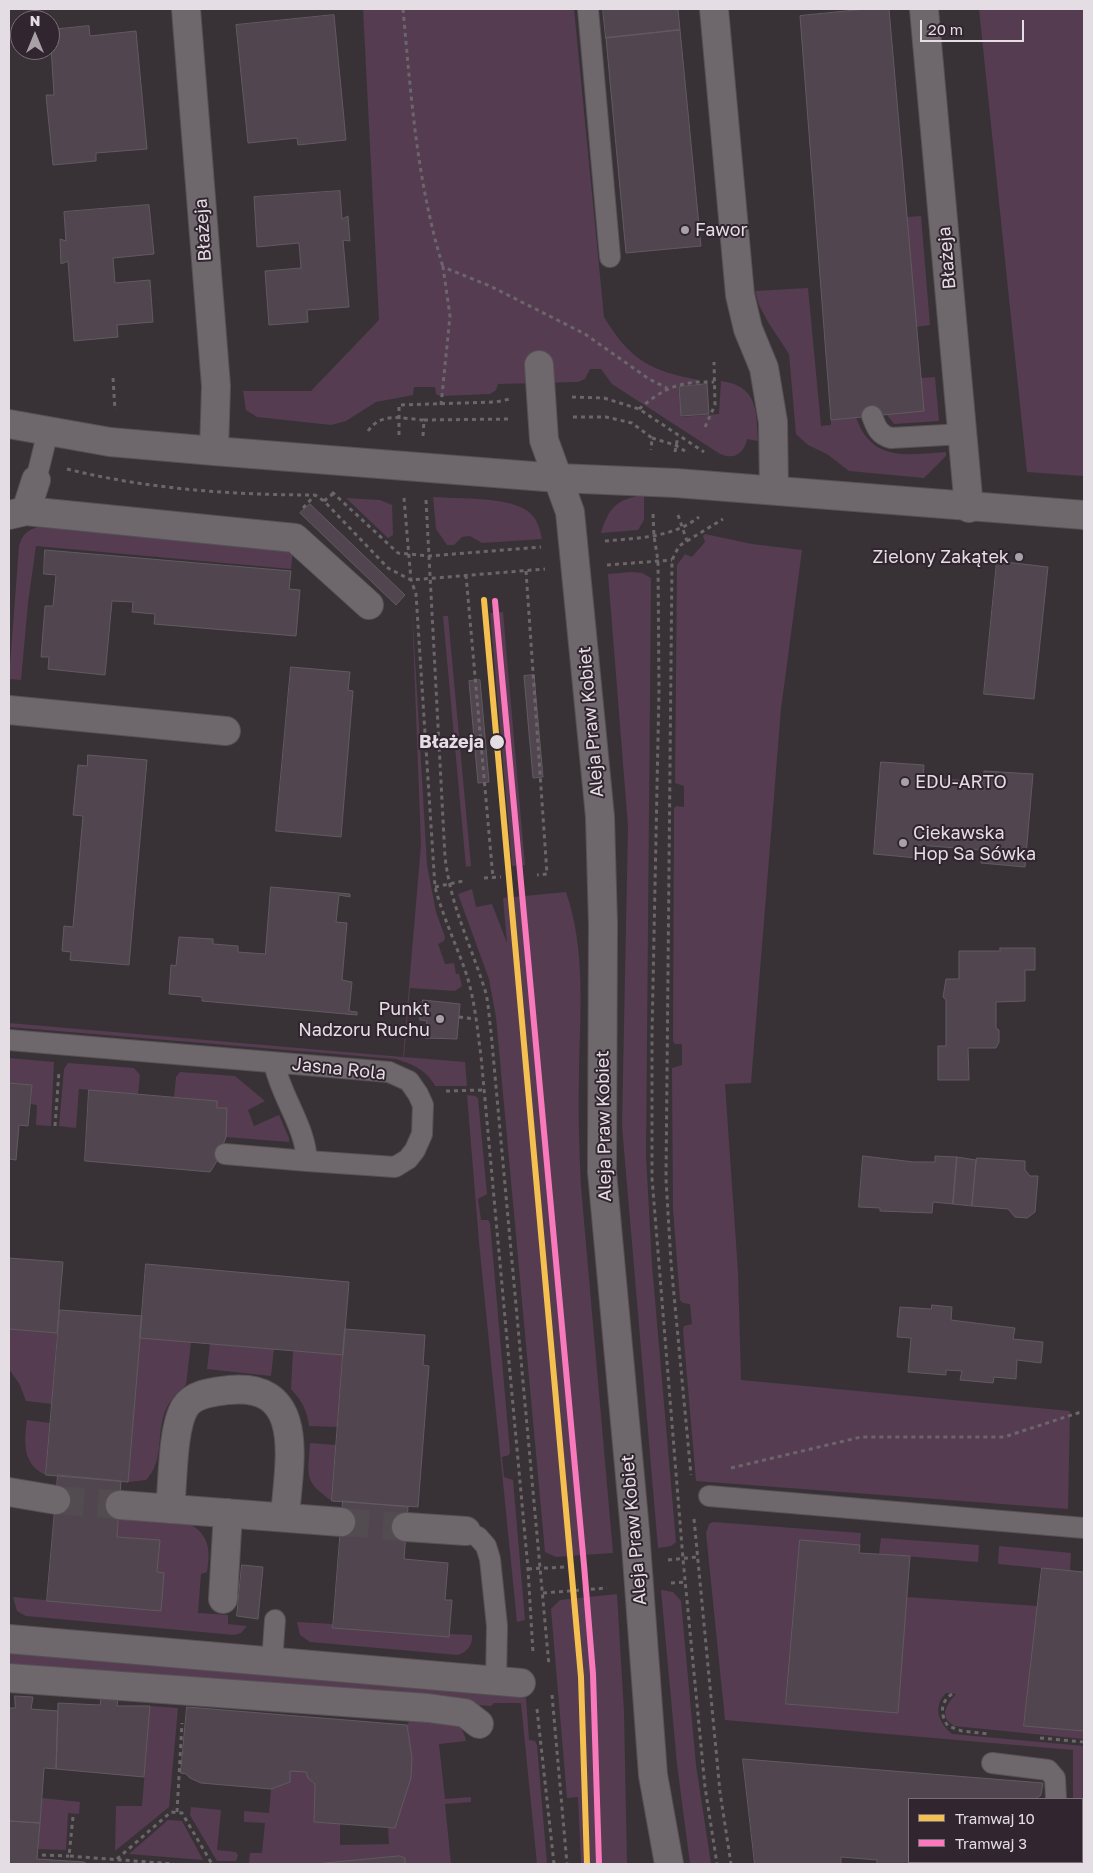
<!DOCTYPE html>
<meta charset="utf-8">
<style>
body{margin:0}
#map{position:relative;width:1093px;height:1873px;overflow:hidden;background:#383237;font-family:"Golos Text",sans-serif}
canvas{display:block}
.frame{position:absolute;inset:0;border:10px solid #e4dde3;pointer-events:none}
.legend{position:absolute;left:908px;top:1798px;width:175px;height:65px;box-sizing:border-box;background:#31252f;border:1px solid #796f77;margin:0;padding:6px 9px;list-style:none;font-size:15px;color:#e4dde3}
.legend li{display:flex;align-items:center;gap:10px;height:25px}
.legend b{width:25px;border:1px solid #796f77}
.north{position:absolute;left:10px;top:10px;width:50px;height:50px;box-sizing:border-box;background:#31252f;border:1px solid #796f77;border-radius:50%;rotate:0deg;font-size:14px;font-weight:700;line-height:20px;text-align:center;color:#e4dde3}
.north::after{content:'';display:block;margin:auto;width:18px;height:22px;background:#a8a1a7;clip-path:polygon(50% 0,100% 100%,50% 72%,0 100%)}
.scale{position:absolute;left:920px;top:20px;width:104px;height:22px;box-sizing:border-box;border:2px solid #e4dde3;border-top:0;padding-left:6px;font-size:15px;line-height:18px;white-space:nowrap;color:#e4dde3;-webkit-text-stroke:4px #31252f;paint-order:stroke}
</style>
<div id="map">
<canvas width="1093" height="1873"></canvas>
<div class="frame"></div>
<ul class="legend">
<li><b style="height:6px;background:#f4c04f"></b>Tramwaj 10</li>
<li><b style="height:6px;background:#f87abd"></b>Tramwaj 3</li>
</ul>
<div class="north">N</div>
<div class="scale">20 m</div>
</div>
<script>
const c = document.querySelector('canvas').getContext('2d');
c.lineJoin = 'round';
function fill(path, color) { c.fillStyle = color; c.fill(path, 'evenodd'); }
function trace(path, color, width, dash) { c.strokeStyle = color; c.lineWidth = width; c.lineCap = dash ? 'butt' : 'round'; c.setLineDash(dash || []); c.stroke(path); }
function drawText(font, color, halo, rows, align = 'center') {
  c.font = font + ' "Golos Text",sans-serif'; c.lineWidth = 4; c.setLineDash([]); c.textBaseline = 'middle'; c.strokeStyle = halo; c.fillStyle = color; for (const [text, x, y, turn = 0] of rows) {
    c.save(); c.translate(x, y); c.rotate((+turn || 0) * Math.PI / 180); c.textAlign = isNaN(turn) ? turn : align; if (halo) c.strokeText(text, 0, 0); c.fillText(text, 0, 0); c.restore();
  }
}
fill(new Path2D(`
 M 363,9 L 574,9 L 604,317 C 630,360 650,371 699,380 L 699,383 L 678,386 L 681,417 L 719,414 L 721,381 C 758,386 756,410 758,441 L 747,439 C 744,454 734,460 720,454 L 612,384 L 601,369 L 590,369 L 585,379 L 578,382 L 498,384 L 496,390 L 490,394 L 440,396 L 436,394 L 435,387 L 414,387 L 413,395 L 376,402 L 346,421 L 331,425 L 257,417 L 246,410 L 243,391 L 311,391 L 379,320 Z
 M 979,9 L 1084,9 L 1084,476 L 1027,472 Z
 M 921,216 L 930,325 L 916,327 L 907,217 Z
 M 808,288 L 821,426 L 831,425 L 831,420 L 856,417 C 871,462 906,455 946,452 L 946,456 L 924,478 L 849,471 L 827,454 L 808,445 L 796,434 L 789,354 L 768,322 L 759,305 L 755,291 Z
 M 935,377 L 939,421 L 894,424 L 887,415 L 921,378 Z
 M 644,495 L 644,520 L 638,530 L 601,533 C 609,507 617,499 644,495 Z
 M 433,497 C 458,499 514,496 531,514 C 538,521 540,530 542,539 L 482,543 L 470,536 L 462,537 L 454,545 L 447,545 L 436,529 Z
 M 346,498 L 380,500 L 392,505 L 393,535 L 388,538 Z
 M 38,527 L 293,550 L 291,569 L 36,546 L 28,603 L 21,680 L 9,679 L 19,546 C 22,535 27,530 38,527 Z
 M 705,534 L 752,544 L 802,550 L 781,709 L 751,1083 L 725,1084 L 738,1272 L 741,1380 L 1070,1411 L 1068,1509 L 696,1481 L 683,1330 L 684,1326 L 692,1324 L 690,1304 L 683,1303 L 680,1300 L 673,1209 L 672,1068 L 682,1065 L 682,1044 L 675,1044 L 673,1041 L 674,809 L 676,806 L 684,807 L 684,786 L 675,783 L 677,565 L 685,554 L 692,557 L 705,542 L 703,536 Z
 M 631,572 L 642,573 L 651,578 L 646,1156 L 652,1265 L 676,1542 L 671,1546 L 658,1548 L 622,1126 L 628,826 L 608,574 Z
 M 412,608 L 427,865 L 436,912 L 445,937 L 444,941 L 438,944 L 445,964 L 454,963 L 456,974 L 459,974 L 462,986 L 455,991 L 410,988 L 404,1057 L 465,1062 L 467,1086 L 435,1086 C 427,1070 412,1064 396,1059 L 9,1027 L 9,1023 L 403,1057 L 421,845 Z
 M 503,612 L 525,865 L 512,866 L 490,613 Z
 M 443,616 L 448,616 L 471,866 L 466,867 Z
 M 472,889 L 476,907 L 492,904 L 507,943 L 503,898 L 566,892 C 586,949 580,1014 579,1073 C 578,1111 579,1149 581,1187 L 613,1553 L 556,1557 L 545,1552 L 496,1017 L 489,979 L 458,894 Z
 M 9,1058 L 54,1062 L 51,1126 L 36,1125 L 37,1105 L 31,1104 L 32,1085 L 9,1083 Z
 M 68,1063 L 134,1068 L 140,1075 L 138,1094 L 79,1089 L 76,1128 L 59,1126 L 64,1069 Z
 M 180,1072 L 235,1076 L 265,1101 L 248,1110 L 254,1126 L 279,1115 L 289,1138 L 289,1142 L 226,1137 L 226,1108 L 217,1108 L 217,1101 L 174,1097 L 176,1077 Z
 M 467,1095 L 475,1096 L 478,1098 L 487,1194 L 478,1199 L 481,1220 L 488,1220 L 490,1223 L 510,1452 L 509,1455 L 502,1457 L 504,1477 L 513,1480 L 525,1620 L 517,1622 L 479,1242 Z
 M 9,1329 L 57,1333 L 52,1404 L 26,1401 L 20,1385 L 9,1369 Z
 M 140,1338 L 191,1342 L 186,1385 C 145,1416 172,1453 146,1480 L 128,1482 Z
 M 210,1344 L 274,1349 L 271,1376 L 207,1369 Z
 M 293,1351 L 343,1355 L 337,1427 L 309,1426 C 307,1410 302,1401 291,1389 Z
 M 27,1420 L 50,1423 L 46,1475 C 22,1465 24,1441 27,1420 Z
 M 310,1443 L 336,1445 L 332,1501 C 303,1481 308,1476 310,1443 Z
 M 119,1516 L 185,1522 C 209,1532 211,1549 207,1572 L 201,1574 L 198,1613 L 228,1615 L 228,1624 L 247,1626 L 241,1633 L 234,1635 L 26,1616 L 17,1611 L 13,1597 L 161,1611 L 164,1573 L 157,1572 L 160,1540 L 117,1537 Z
 M 713,1522 L 861,1533 L 860,1545 L 797,1576 L 786,1704 L 898,1713 L 906,1597 L 1038,1606 L 1024,1725 L 1084,1731 L 1084,1739 L 954,1726 C 938,1716 947,1704 956,1694 L 946,1693 C 932,1707 939,1723 952,1734 L 1084,1746 L 1084,1864 L 1071,1864 L 1072,1862 L 1082,1862 L 1082,1799 L 1073,1799 L 1073,1750 L 725,1720 L 706,1533 L 709,1524 Z
 M 881,1538 L 979,1545 L 978,1562 L 879,1554 Z
 M 999,1546 L 1071,1553 L 1070,1571 L 998,1564 Z
 M 661,1590 L 673,1592 L 681,1601 L 696,1765 L 711,1864 L 690,1864 L 677,1764 Z
 M 617,1594 L 624,1712 L 627,1864 L 581,1864 L 578,1797 L 567,1798 L 551,1609 L 560,1600 Z
 M 297,1622 L 333,1624 L 333,1628 L 448,1637 L 449,1634 L 472,1635 C 473,1645 467,1652 458,1655 L 310,1642 L 300,1635 Z
 M 9,1653 L 526,1698 L 529,1740 L 535,1741 L 537,1745 L 547,1864 L 537,1864 L 521,1703 L 494,1703 L 491,1706 L 9,1668 Z
 M 150,1706 L 178,1708 L 169,1807 L 115,1851 L 116,1806 L 142,1806 Z
 M 413,1716 C 433,1717 462,1715 466,1741 L 439,1744 L 445,1799 L 471,1797 L 471,1802 L 445,1804 L 451,1864 L 405,1864 L 405,1858 L 400,1856 L 313,1864 L 249,1863 L 250,1853 L 262,1853 L 265,1823 L 244,1822 L 244,1811 L 269,1813 L 271,1789 L 290,1782 L 290,1771 L 306,1772 L 308,1778 L 315,1784 L 314,1822 L 340,1824 L 340,1845 L 389,1844 L 388,1827 L 395,1828 L 411,1778 L 412,1758 L 407,1725 Z
 M 42,1798 L 80,1802 L 79,1814 L 68,1813 L 66,1850 L 38,1849 Z
 M 191,1807 L 221,1810 L 217,1850 L 236,1852 L 238,1855 L 236,1861 L 217,1861 L 190,1815 Z
 M 168,1820 L 182,1821 L 203,1860 L 129,1854 Z`), '#553c51');
const building = new Path2D(`
 M 603,9 L 678,9 L 680,30 L 606,38 Z
 M 866,9 L 889,9 L 924,411 L 831,420 L 800,16 Z
 M 334,15 L 346,140 L 298,145 L 297,138 L 248,143 L 236,25 Z
 M 89,26 L 90,36 L 136,31 L 147,149 L 96,153 L 96,161 L 53,165 L 46,95 L 54,95 L 50,30 Z
 M 680,30 L 701,246 L 626,253 L 606,38 Z
 M 340,191 L 342,219 L 348,216 L 350,241 L 343,240 L 349,307 L 307,310 L 308,322 L 269,325 L 265,271 L 301,268 L 299,243 L 257,247 L 254,197 Z
 M 149,205 L 154,254 L 113,258 L 115,283 L 150,280 L 153,322 L 117,325 L 118,337 L 74,341 L 68,261 L 61,264 L 60,239 L 66,241 L 64,212 Z
 M 707,384 L 709,414 L 681,416 L 679,387 Z
 M 310,504 L 405,595 L 396,605 L 300,513 Z
 M 45,550 L 291,571 L 289,589 L 300,590 L 296,636 L 154,624 L 155,614 L 132,612 L 133,602 L 112,601 L 105,675 L 48,669 L 49,657 L 41,657 L 45,606 L 53,606 L 56,575 L 44,574 Z
 M 997,561 L 1048,567 L 1034,699 L 984,694 Z
 M 291,667 L 350,672 L 348,690 L 353,691 L 341,837 L 276,831 Z
 M 534,675 L 543,777 L 533,778 L 524,676 Z
 M 480,680 L 489,782 L 478,783 L 469,681 Z
 M 88,755 L 147,760 L 129,965 L 70,960 L 71,952 L 62,951 L 64,926 L 73,927 L 83,816 L 73,815 L 78,765 L 87,766 Z
 M 881,762 L 924,765 L 923,778 L 983,782 L 984,771 L 1033,774 L 1025,867 L 981,863 L 982,850 L 918,845 L 917,858 L 874,854 Z
 M 271,887 L 350,894 L 350,897 L 339,895 L 336,922 L 347,923 L 342,980 L 352,982 L 349,1011 L 357,1012 L 357,1015 L 202,1001 L 202,997 L 169,994 L 171,965 L 176,966 L 179,937 L 213,939 L 213,944 L 238,946 L 238,952 L 265,954 Z
 M 1000,948 L 1035,948 L 1035,970 L 1025,970 L 1025,1001 L 996,1002 L 996,1028 L 999,1030 L 999,1042 L 996,1048 L 968,1048 L 969,1080 L 938,1080 L 938,1046 L 946,1046 L 946,1000 L 943,997 L 946,979 L 959,979 L 959,951 L 1000,951 Z
 M 423,1000 L 460,1004 L 457,1039 L 425,1038 L 427,1021 L 420,1020 Z
 M 9,1083 L 32,1085 L 28,1126 L 19,1125 L 16,1160 L 9,1159 Z
 M 89,1090 L 217,1101 L 217,1108 L 227,1108 L 226,1137 L 217,1161 L 210,1172 L 85,1161 Z
 M 863,1156 L 914,1162 L 935,1162 L 935,1156 L 957,1157 L 953,1204 L 933,1202 L 932,1213 L 880,1211 L 880,1208 L 859,1207 Z
 M 957,1157 L 976,1160 L 972,1206 L 953,1204 Z
 M 977,1158 L 1025,1161 L 1025,1170 L 1030,1176 L 1038,1176 L 1035,1212 L 1027,1218 L 1015,1217 L 1008,1209 L 972,1206 Z
 M 9,1258 L 63,1262 L 57,1333 L 9,1329 Z
 M 146,1264 L 349,1282 L 343,1355 L 140,1338 Z
 M 932,1305 L 952,1307 L 951,1320 L 1015,1328 L 1013,1339 L 1043,1342 L 1041,1363 L 1017,1360 L 1016,1379 L 994,1377 L 993,1383 L 960,1380 L 962,1371 L 946,1370 L 946,1375 L 908,1372 L 911,1338 L 897,1337 L 900,1307 L 931,1309 Z
 M 60,1310 L 142,1316 L 128,1482 L 46,1475 Z
 M 345,1329 L 425,1335 L 423,1365 L 429,1366 L 418,1507 L 332,1501 Z
 M 58,1475 L 121,1481 L 117,1537 L 160,1540 L 157,1572 L 164,1573 L 161,1611 L 47,1601 Z
 M 343,1501 L 408,1507 L 404,1559 L 448,1563 L 445,1600 L 452,1600 L 449,1637 L 333,1628 Z
 M 800,1540 L 860,1545 L 859,1553 L 910,1556 L 898,1713 L 786,1704 Z
 M 242,1565 L 263,1567 L 258,1619 L 237,1616 Z
 M 1042,1568 L 1084,1572 L 1084,1731 L 1024,1726 Z
 M 15,1696 L 33,1697 L 31,1709 L 58,1711 L 56,1769 L 44,1768 L 40,1823 L 9,1821 L 9,1708 L 15,1708 Z
 M 101,1696 L 118,1697 L 117,1706 L 150,1706 L 144,1777 L 56,1769 L 58,1703 L 100,1705 Z
 M 187,1707 L 407,1725 L 412,1758 L 411,1778 L 395,1828 L 314,1822 L 315,1784 L 308,1778 L 306,1772 L 290,1771 L 290,1782 L 271,1789 L 201,1783 L 190,1778 L 186,1774 L 181,1773 Z
 M 743,1759 L 1043,1783 L 1041,1795 L 1036,1799 L 909,1799 L 909,1862 L 956,1862 L 953,1864 L 877,1864 L 877,1860 L 841,1857 L 841,1864 L 755,1864 Z
 M 9,1821 L 40,1823 L 37,1859 L 84,1862 L 87,1864 L 9,1864 Z
 M 400,1856 L 405,1858 L 405,1864 L 315,1864 Z`);
fill(building, '#514650');
trace(building, '#605b5f', 1);
trace(new Path2D(`
 M 56,1500 L 120,1505
 M 341,1522 L 406,1527`), '#524c51', 28, [28, 14]);
const lane = new Path2D(`
 M 588,9 L 610,257
 M 872,416 C 876,427 879,435 891,438 L 963,434
 M 36,480 L 48,431
 M 9,1040 L 389,1072 L 409,1081 L 418,1094 L 423,1105 L 422,1134 L 415,1150 L 408,1159 L 395,1167 L 307,1161 C 305,1125 281,1097 274,1063
 M 225,1154 L 307,1161
 M 709,1496 L 1084,1528
 M 466,1531 L 478,1537 L 486,1546 L 490,1559 L 497,1626 L 496,1682
 M 272,1662 L 275,1620
 M 992,1763 L 1048,1770 L 1055,1778 L 1056,1799
 M 1055,1864 L 1055,1862`);
const street = new Path2D(`
 M 186,9 L 216,386 L 214,451
 M 714,9 L 740,295 L 748,329 L 764,368 L 773,422 L 774,490
 M 924,9 L 969,508
 M 539,365 L 544,440 L 570,512 L 600,817 L 603,924 L 602,1172 L 635,1531 L 653,1775 L 669,1864
 M 9,424 L 110,442 L 214,451 L 558,478 L 676,483 L 1084,515
 M 26,511 L 295,538 L 369,605
 M 9,515 L 26,511 L 36,480
 M 9,710 L 226,731
 M 9,1492 L 56,1500
 M 120,1505 L 341,1522
 M 170,1509 C 173,1483 172,1428 185,1407 C 194,1393 215,1392 229,1390 C 309,1382 288,1467 285,1517
 M 406,1527 L 466,1531
 M 223,1599 L 228,1513
 M 9,1639 L 521,1683
 M 9,1678 L 428,1708 L 465,1713 L 479,1724`);
trace(lane, '#575156', 22);
trace(street, '#575156', 30);
trace(new Path2D(`
 M 403,9 C 411,96 417,183 443,267
 M 113,378 L 115,410
 M 572,397 L 604,398 L 639,409 L 704,452
 M 441,405 L 450,316 L 443,267 L 490,286 L 585,334 L 649,379 L 667,388
 M 639,409 C 665,387 680,381 714,382
 M 573,417 L 606,417 L 632,423 L 652,438 L 651,450
 M 705,427 L 715,405 L 714,362
 M 368,431 C 382,411 403,419 424,420
 M 399,435 L 399,405 L 496,402 L 510,399
 M 423,436 L 424,420 L 512,419
 M 652,438 L 675,445 L 685,451
 M 675,452 L 678,436
 M 67,469 C 147,489 232,495 314,495
 M 332,492 L 398,553 L 429,556 L 541,547
 M 404,498 L 411,580 L 416,594 L 435,887 C 443,917 456,944 466,973 C 475,1000 477,1028 481,1056 L 528,1569 L 533,1653
 M 426,500 L 445,857 C 451,907 470,943 485,990 C 489,1004 489,1019 491,1032 L 549,1666
 M 324,501 L 334,493
 M 303,508 L 315,495 L 324,501 L 388,568 L 411,580 L 545,569
 M 653,514 L 654,536 L 658,561 L 659,690 L 652,1034 L 652,1178 L 683,1559 L 705,1787 L 717,1864
 M 678,515 L 687,541 L 679,546 L 672,560 L 666,1179 L 671,1263 L 691,1475
 M 605,541 C 637,538 672,538 699,517
 M 687,541 L 723,519
 M 607,565 L 672,560
 M 526,571 L 547,874 L 537,875
 M 466,575 L 493,878
 M 484,878 L 501,877
 M 435,887 L 463,881
 M 459,1017 L 476,1019
 M 446,1091 L 483,1090
 M 55,1126 L 59,1071
 M 731,1468 L 861,1437 L 1004,1437 L 1084,1411
 M 694,1519 L 720,1792 L 731,1864
 M 668,1560 L 697,1557
 M 528,1569 L 564,1567
 M 671,1583 L 685,1582
 M 543,1593 L 607,1588
 M 952,1694 C 940,1702 940,1715 948,1726 L 962,1731 L 989,1734
 M 552,1695 L 567,1864
 M 537,1709 L 554,1864
 M 1040,1738 L 1084,1742
 M 177,1812 L 182,1723
 M 73,1817 L 69,1856 L 174,1864
 M 42,1855 L 69,1856
 M 117,1859 L 171,1812 L 182,1813 L 212,1864
 M 985,1862 L 987,1864
 M 958,1864 L 962,1862`), '#6a6669', 3, [4, 4]);
trace(lane, '#6e686d', 20);
trace(street, '#6e686d', 28);
trace(new Path2D(`
 M 484,600 L 581,1677 L 587,1864`), '#f4c04f', 6);
trace(new Path2D(`
 M 495,601 L 584,1565 L 593,1674 L 599,1864`), '#f87abd', 6);
for (const [x, y, r, color] of [
 [685,230,5,"#a8a1a7"],
 [1019,557,5,"#a8a1a7"],
 [497,742,8,"#e4dde3"],
 [905,782,5,"#a8a1a7"],
 [903,843,5,"#a8a1a7"],
 [440,1019,5,"#a8a1a7"]
]) { const dot = new Path2D(); dot.arc(x, y, r, 0, 2 * Math.PI); c.fillStyle = color; c.fill(dot); trace(dot, '#31252f', 2); }
drawText('18px', '#e4dde3', '#31252f', [
 ["Błażeja",203,230,-94],
 ["Błażeja",947,258,-95],
 ["Aleja Praw Kobiet",591,722,-95],
 ["Jasna Rola",339,1069,6],
 ["Aleja Praw Kobiet",604,1126,-91],
 ["Aleja Praw Kobiet",634,1530,-95]
]);
drawText('18px', '#e4dde3', '#31252f', [
 ["Fawor",695,230],
 ["Zielony Zakątek",1009,557,"right"],
 ["EDU-ARTO",915,782],
 ["Ciekawska",913,833],
 ["Hop Sa Sówka",913,854],
 ["Punkt",430,1009,"right"],
 ["Nadzoru Ruchu",430,1030,"right"]
], 'left');
drawText('bold 18px', '#e4dde3', '#31252f', [
 ["Błażeja",484,742]
], 'right');
</script>
